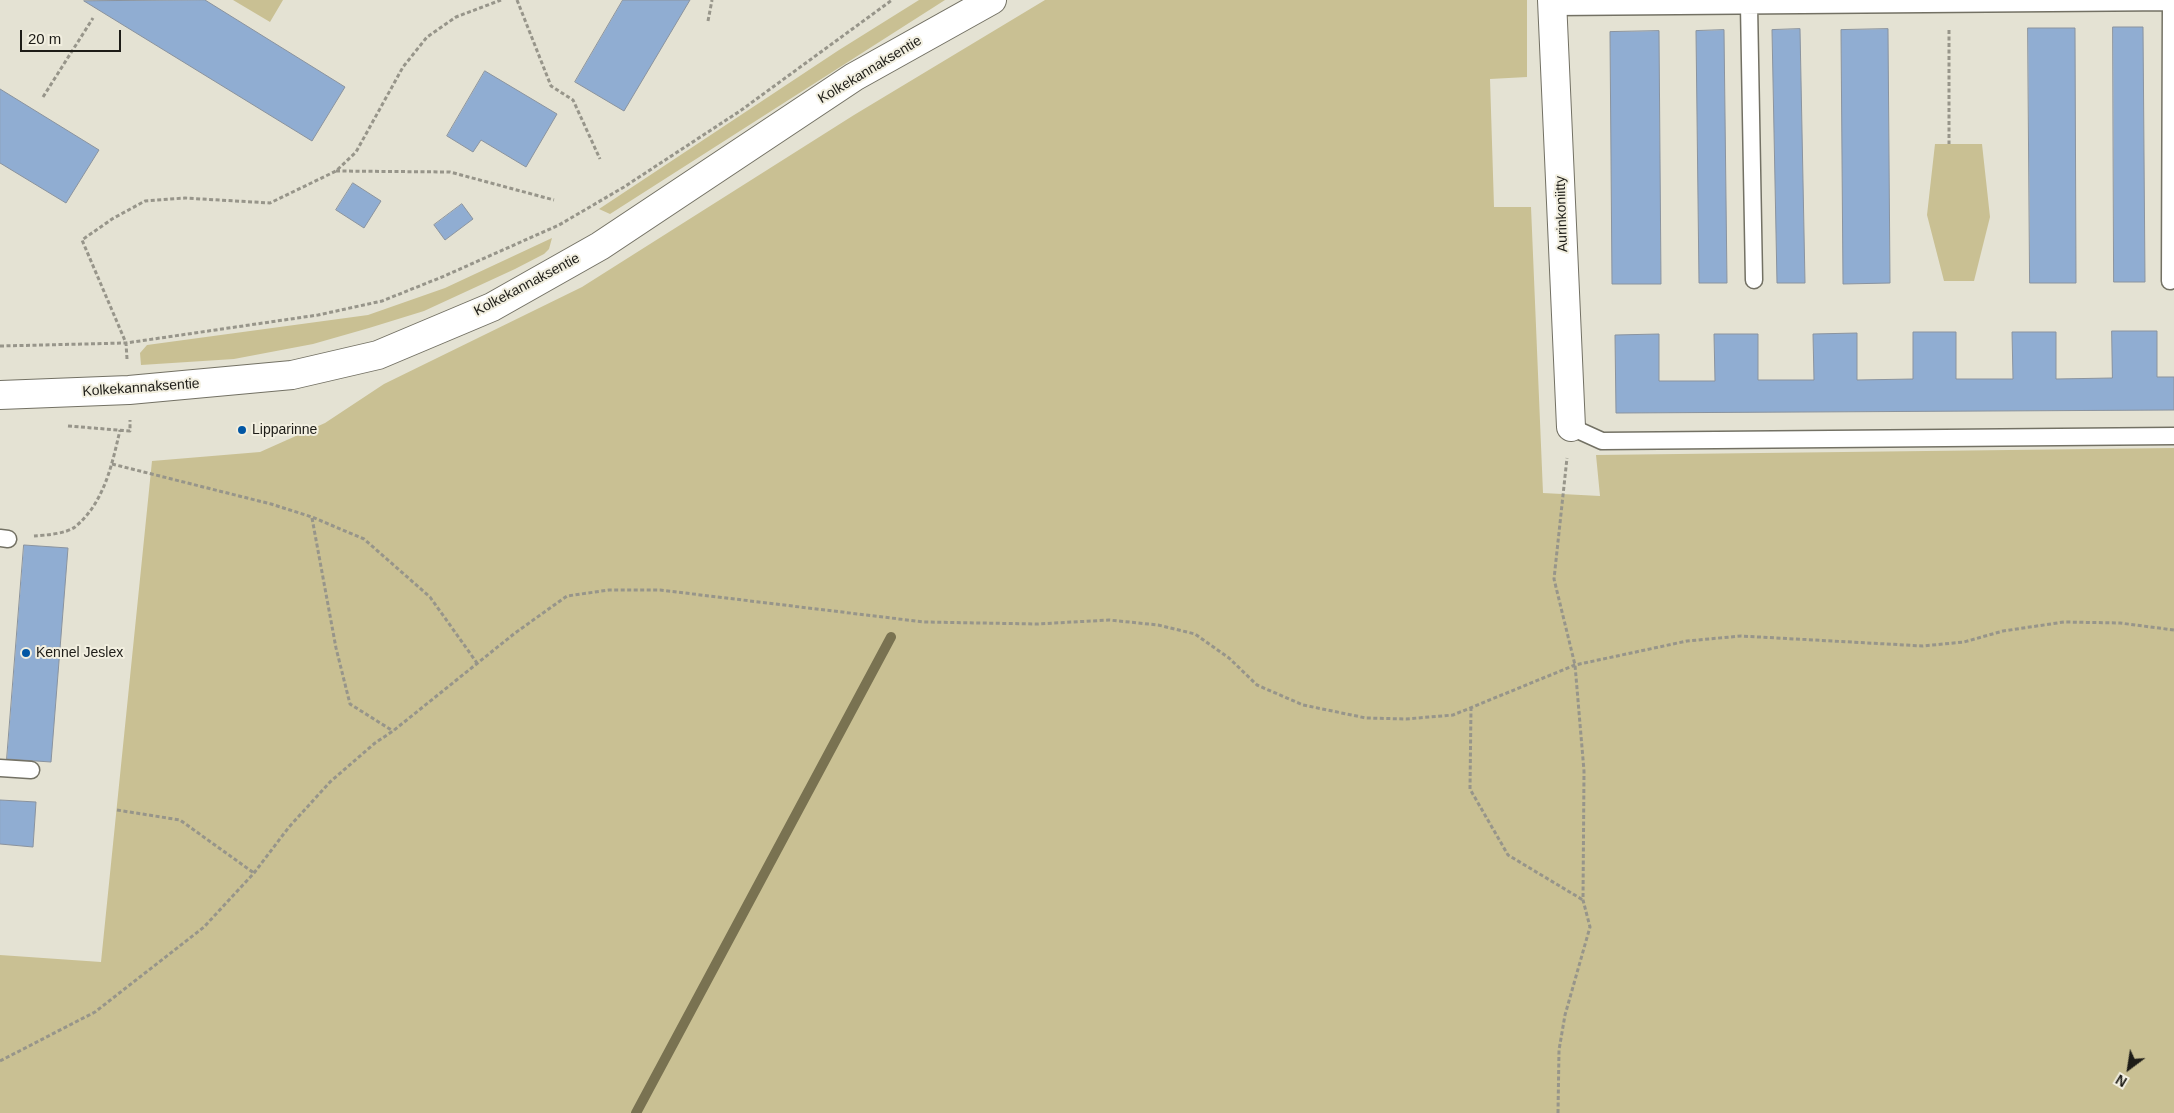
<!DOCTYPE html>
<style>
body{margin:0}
#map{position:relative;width:2174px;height:1113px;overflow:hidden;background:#e4e2d3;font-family:Arial,sans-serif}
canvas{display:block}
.north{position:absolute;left:2104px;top:1043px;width:50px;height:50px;-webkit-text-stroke:4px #f2efe0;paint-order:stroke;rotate:211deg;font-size:14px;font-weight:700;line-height:20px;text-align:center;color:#1d1c17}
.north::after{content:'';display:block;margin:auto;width:18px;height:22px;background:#1d1c17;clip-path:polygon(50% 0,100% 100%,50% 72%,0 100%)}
.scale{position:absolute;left:20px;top:30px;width:101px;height:22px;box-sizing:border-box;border:2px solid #1d1c17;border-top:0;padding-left:6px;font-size:15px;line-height:18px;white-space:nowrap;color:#1d1c17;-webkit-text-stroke:4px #f2efe0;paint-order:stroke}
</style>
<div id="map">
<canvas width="2174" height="1113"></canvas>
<div class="north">N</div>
<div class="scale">20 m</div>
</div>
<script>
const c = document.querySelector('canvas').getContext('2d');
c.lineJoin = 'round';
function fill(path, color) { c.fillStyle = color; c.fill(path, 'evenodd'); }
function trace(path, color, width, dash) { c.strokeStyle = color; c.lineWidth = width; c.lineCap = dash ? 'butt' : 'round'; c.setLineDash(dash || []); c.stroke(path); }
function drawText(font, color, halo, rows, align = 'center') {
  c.font = font + ' Arial,sans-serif'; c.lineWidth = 4; c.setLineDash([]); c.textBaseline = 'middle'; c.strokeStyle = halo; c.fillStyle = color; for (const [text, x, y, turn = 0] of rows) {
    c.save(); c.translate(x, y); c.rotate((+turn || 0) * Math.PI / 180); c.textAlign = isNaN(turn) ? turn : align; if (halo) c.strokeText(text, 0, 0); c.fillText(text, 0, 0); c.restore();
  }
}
fill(new Path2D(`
 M 233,0 L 283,0 L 270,22 Z
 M 919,0 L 945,0 L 610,214 L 599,209 L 839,50 Z
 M 1045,0 L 1527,0 L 1527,77 L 1490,79 L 1494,207 L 1531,207 L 1543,493 L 1600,496 L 1596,455 L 2174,448 L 2174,1113 L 0,1113 L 0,955 L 101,962 L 152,461 L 260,452 L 325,423 L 384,384 L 582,287 L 854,115 Z
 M 1935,144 L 1982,144 L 1990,217 L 1974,281 L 1944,281 L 1927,215 Z
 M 552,238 L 549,249 L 544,254 L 515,269 L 424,311 L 369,328 L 313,344 L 234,359 L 141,365 L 140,353 L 147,345 L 368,315 L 445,288 Z`), '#c9c093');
trace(new Path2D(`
 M 636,1113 L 891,637`), '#797251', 10);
const building = new Path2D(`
 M 205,0 L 345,87 L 312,141 L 84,1 Z
 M 623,0 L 690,0 L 624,111 L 575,82 Z
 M 2113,27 L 2143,27 L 2145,282 L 2114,282 Z
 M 2028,28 L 2075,28 L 2076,283 L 2030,283 Z
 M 1800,29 L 1805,283 L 1777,283 L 1772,30 Z
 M 1888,29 L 1890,283 L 1843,284 L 1841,30 Z
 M 1724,30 L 1727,283 L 1699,283 L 1696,31 Z
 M 1659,31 L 1661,284 L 1612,284 L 1610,32 Z
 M 485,71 L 557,114 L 526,167 L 481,140 L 473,152 L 447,136 Z
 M 0,89 L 99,150 L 66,203 L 0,163 Z
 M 353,183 L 381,201 L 364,228 L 336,210 Z
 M 462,204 L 473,219 L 445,240 L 434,225 Z
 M 2112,331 L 2157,331 L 2157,377 L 2174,377 L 2174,410 L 1616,413 L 1615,335 L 1659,334 L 1659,381 L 1715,381 L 1714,334 L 1758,334 L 1758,380 L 1814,380 L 1813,334 L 1857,333 L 1857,380 L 1913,379 L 1913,332 L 1956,332 L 1956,379 L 2013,379 L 2012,332 L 2056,332 L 2056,379 L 2112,378 Z
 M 24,545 L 68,548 L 51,762 L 7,759 Z
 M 0,800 L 36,802 L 33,847 L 0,844 Z`);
fill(building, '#90add2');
trace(building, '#8a939e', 1);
const service = new Path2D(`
 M 1749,5 L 1754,280
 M 1553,7 L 2174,2
 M 2170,281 L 2171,2
 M 1571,427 L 1602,441 L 2174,436
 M 0,538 L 8,539
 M 0,768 L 31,770`);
const minor = new Path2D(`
 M 1552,0 L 1571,427`);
const primary = new Path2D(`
 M 0,395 L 129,390 L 292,375 L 378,355 L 492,307 L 600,246 L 854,77 L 992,0`);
trace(service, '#737164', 19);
trace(minor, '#737164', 30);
trace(primary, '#737164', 30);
trace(new Path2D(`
 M 517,0 L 551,86 L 573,100 L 600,159
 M 708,21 L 712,0
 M 1949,30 L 1949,144
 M 43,97 L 93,18
 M 336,171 L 450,172 L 554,200
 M 0,346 L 126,343 L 318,315 L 382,301 L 442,277 L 559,225 L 624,187 L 740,111 L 892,0
 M 127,359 L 126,343 L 82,240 L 112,219 L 145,201 L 185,198 L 270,203 L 336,171 L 356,152 L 403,67 L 427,37 L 456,17 L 501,0
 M 68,426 L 130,431 L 130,420
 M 112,464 L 271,504 L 312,517 L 364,539 L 430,597 L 477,663
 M 312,518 L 336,648 L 350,704 L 393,731
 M 34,536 C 46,535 65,534 75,527 C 104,503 112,465 120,430
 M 1471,707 L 1470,789 L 1508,855 L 1583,900
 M 117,810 L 180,820 L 254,873
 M 0,1061 L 95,1012 L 204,927 L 254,873 L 289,827 L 330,782 L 375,743 L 393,731 L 515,633 L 567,596 L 609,590 L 660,590 L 924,622 L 1037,624 L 1109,620 L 1158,625 L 1195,634 L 1229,658 L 1257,685 L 1303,705 L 1366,718 L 1406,719 L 1453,715 L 1575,665 L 1687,641 L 1741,636 L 1923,646 L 1964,642 L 2003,631 L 2064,622 L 2120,623 L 2174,630
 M 1558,1113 L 1559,1050 L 1565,1015 L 1590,927 L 1583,900 L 1584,771 L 1575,665 L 1554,579 L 1567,458`), '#97958a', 3, [4, 2.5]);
trace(service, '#fff', 16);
trace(minor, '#fff', 28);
trace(primary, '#fff', 28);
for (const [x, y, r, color] of [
 [242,430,5,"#0156a4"],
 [26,653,5,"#0156a4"]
]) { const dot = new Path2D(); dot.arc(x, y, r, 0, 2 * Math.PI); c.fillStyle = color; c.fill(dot); trace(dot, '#f2efe0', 2); }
drawText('14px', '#1d1c17', '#f2efe0', [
 ["Kolkekannaksentie",870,70,-31],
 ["Aurinkoniitty",1562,214,-92],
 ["Kolkekannaksentie",527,285,-28],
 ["Kolkekannaksentie",141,388,-4]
]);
drawText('14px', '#1d1c17', '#f2efe0', [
 ["Lipparinne",252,430],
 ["Kennel Jeslex",36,653]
], 'left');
</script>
